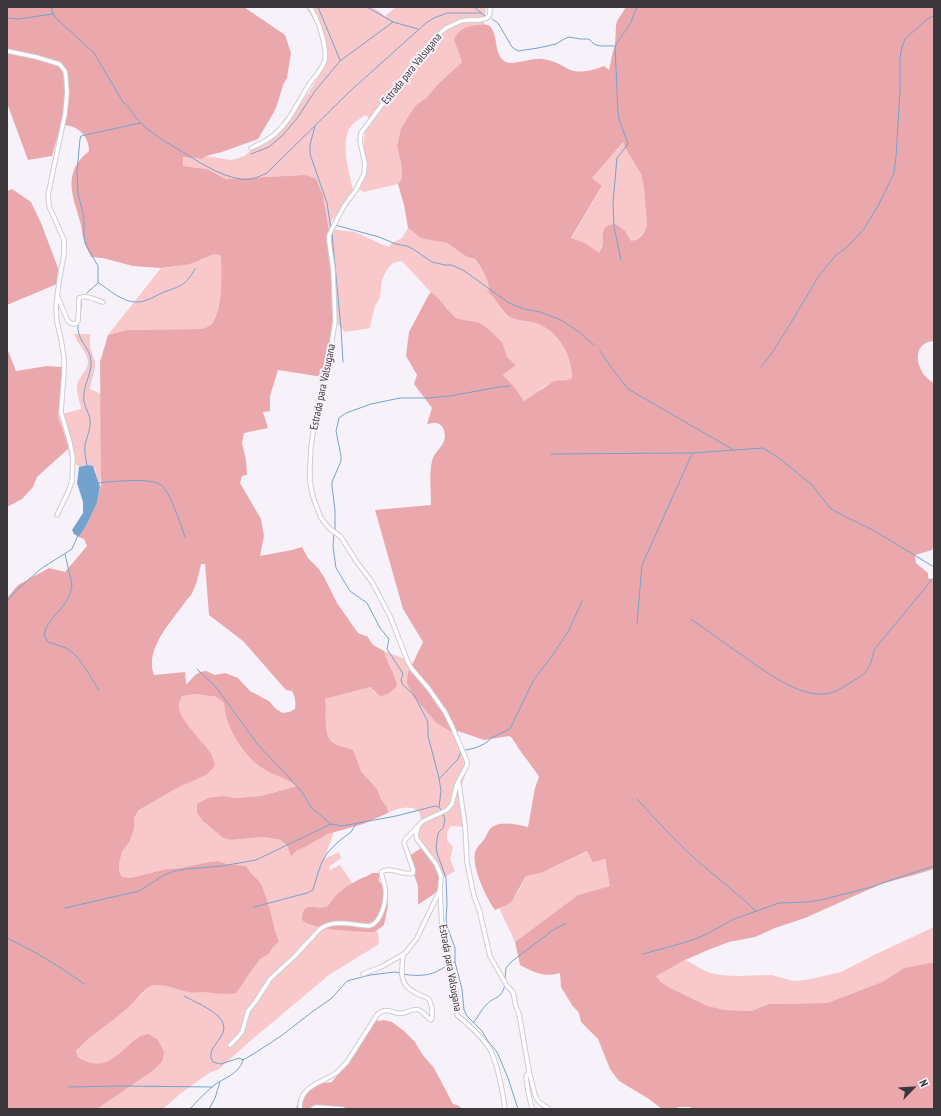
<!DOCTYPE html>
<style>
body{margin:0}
#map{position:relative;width:941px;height:1116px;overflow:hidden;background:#f7f2fa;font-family:"PT Sans Narrow",sans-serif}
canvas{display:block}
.frame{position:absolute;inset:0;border:8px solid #3a383b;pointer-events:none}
.north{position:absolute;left:893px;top:1068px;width:40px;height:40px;-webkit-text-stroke:3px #f7f2fa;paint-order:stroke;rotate:65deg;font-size:11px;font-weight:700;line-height:16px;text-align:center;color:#3a383b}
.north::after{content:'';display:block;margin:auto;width:14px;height:18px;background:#3a383b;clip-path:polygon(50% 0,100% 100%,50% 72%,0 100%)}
</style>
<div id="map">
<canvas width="941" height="1116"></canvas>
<div class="frame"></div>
<div class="north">N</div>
</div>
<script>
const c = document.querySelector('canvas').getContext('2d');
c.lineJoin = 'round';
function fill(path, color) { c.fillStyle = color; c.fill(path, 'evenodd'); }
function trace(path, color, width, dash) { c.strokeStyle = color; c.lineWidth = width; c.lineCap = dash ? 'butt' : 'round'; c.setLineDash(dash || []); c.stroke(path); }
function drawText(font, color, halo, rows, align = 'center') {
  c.font = font + ' "PT Sans Narrow",sans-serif'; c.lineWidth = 4; c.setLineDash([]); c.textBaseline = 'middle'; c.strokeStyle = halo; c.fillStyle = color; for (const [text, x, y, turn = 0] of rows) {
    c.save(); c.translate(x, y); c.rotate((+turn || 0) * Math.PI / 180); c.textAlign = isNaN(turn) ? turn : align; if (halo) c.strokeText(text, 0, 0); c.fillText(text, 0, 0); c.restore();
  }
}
fill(new Path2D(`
 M 306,7 L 373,7 L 385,16 L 396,7 L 486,7 L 484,24 L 478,24 L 462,29 L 454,40 L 462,62 L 437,85 L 427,97 L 415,106 L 401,128 L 397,146 L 401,163 L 402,176 L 401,180 L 398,184 L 364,192 L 360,190 L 365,169 L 363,149 L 365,130 L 373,120 L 365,115 C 360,119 354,122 350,127 C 340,143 350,177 354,194 L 332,220 L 329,229 L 355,232 L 381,244 L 389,247 L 392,243 L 402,238 L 408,228 L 416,234 L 429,239 L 447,243 L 467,257 L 474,259 L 476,261 C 481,268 486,275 488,283 C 489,286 488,289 489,292 C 490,295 491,295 493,297 C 497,302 499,307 503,312 C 513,323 525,319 538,324 C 559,332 572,356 572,378 L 567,380 L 554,382 L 543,387 L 533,396 L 524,401 L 513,385 L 503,375 L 516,365 L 507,357 L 502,342 L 478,322 L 464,320 L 456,318 L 448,310 L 439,299 L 437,299 L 402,261 L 393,263 L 388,268 L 382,279 L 380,297 L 375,306 L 370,326 L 371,328 L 345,332 L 336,322 L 329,230 L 323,196 L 305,175 L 226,179 L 207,169 L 183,166 L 183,157 L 202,159 L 206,156 L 231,160 L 239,158 L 246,155 L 251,149 L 267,143 L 278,134 L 309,92 L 325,66 L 326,58 L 323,37 Z
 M 623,141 C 627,153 636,163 641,175 C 647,190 647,208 647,224 L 646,230 L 635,241 L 631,241 C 626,231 621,229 611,224 C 602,228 603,235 602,244 C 602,247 600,250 599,254 L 585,243 L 571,239 L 602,187 L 592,178 Z
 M 214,254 L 218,254 L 220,255 C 224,269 221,313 212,324 C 209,327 205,328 200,329 L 127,330 L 108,335 L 161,268 C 181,267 196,262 214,254 Z
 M 74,334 L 90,334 L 90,346 L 95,362 L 95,368 L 90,387 L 90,389 L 101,394 L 102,460 L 100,487 L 98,482 L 95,469 L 88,465 L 79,467 L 69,456 L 68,448 L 58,417 L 58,415 L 81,409 C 80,402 76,392 77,385 C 79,376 88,371 88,362 C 87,351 77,344 74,334 Z
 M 384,651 L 407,660 L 410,668 L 413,696 L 432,718 L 457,735 L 468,766 L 461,788 L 467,817 L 464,827 L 451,826 L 447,832 L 447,840 L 453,847 L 450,859 L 455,871 L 440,880 L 438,870 L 418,845 L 417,838 L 415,837 C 418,831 422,824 421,818 C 419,802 397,808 388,813 L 387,807 L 381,799 L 377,789 L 361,771 L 358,762 L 353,751 C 347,748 339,746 335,744 C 321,736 328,711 325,699 L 370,687 L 375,693 L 396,680 L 387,660 Z
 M 196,694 L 209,696 L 215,696 L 224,703 C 225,726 242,756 262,768 C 274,775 286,779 298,786 L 285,789 L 261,796 L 236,798 L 223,796 L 204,822 L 223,838 L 231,840 L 263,837 L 274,839 L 281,840 L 286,846 L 289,851 L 296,851 L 313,843 L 322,837 L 334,832 L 324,859 L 339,852 L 341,858 L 329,867 L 330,870 L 340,865 L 352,883 C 348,886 343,889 339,893 C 334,897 331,904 325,907 L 365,932 L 378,932 L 379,944 L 329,975 L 249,1042 L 219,1069 L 209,1073 L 180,1094 L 163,1109 L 97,1109 L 151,1072 L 138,1037 C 130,1044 115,1059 105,1063 C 96,1067 85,1061 78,1057 L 76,1051 C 94,1031 117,1018 136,1000 C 142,995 147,986 155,985 C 167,983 179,992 191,992 C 208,993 227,986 244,982 L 260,959 L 269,954 L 273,947 L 279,942 L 270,915 L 268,903 L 258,880 L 251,873 L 246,866 L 227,864 L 218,861 L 209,862 L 180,868 L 166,869 L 130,878 L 122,877 L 119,870 L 119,864 L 122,852 L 130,841 L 134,829 L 134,818 L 139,810 L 179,787 L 191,781 L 203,743 C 196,736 178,716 179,705 C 179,702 181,699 182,696 Z
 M 588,851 L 604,858 L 611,886 L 578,895 L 515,942 L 499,908 C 513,904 520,889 526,876 L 541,873 Z
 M 934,927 L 934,963 L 929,963 L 904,968 L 882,982 L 827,1003 L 769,1004 L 751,1011 L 725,1010 L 708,1006 L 668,987 L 661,982 L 655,975 L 685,960 L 693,964 L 701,969 L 711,973 L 720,975 L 735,976 L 772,975 L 793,981 L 806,980 L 841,972 L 874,955 Z`), '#f8c8ca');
fill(new Path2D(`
 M 7,7 L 244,7 L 285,35 L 291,53 L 287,78 L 283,85 L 277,105 L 274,112 L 258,139 L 222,152 L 206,156 L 202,159 L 183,157 L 183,166 L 207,169 L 226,179 L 305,175 L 316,179 L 323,196 L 329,230 L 336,322 L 323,377 L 278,370 L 270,396 L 270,411 L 263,412 L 268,428 L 244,433 L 242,443 L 246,460 L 247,475 L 242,476 L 240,483 L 261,519 L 264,536 L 260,556 L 292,550 L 302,547 L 308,558 L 318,568 L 324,577 L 337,603 L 358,633 L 365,636 L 367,636 L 373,645 L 384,651 C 387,663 395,674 397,685 C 393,691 388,695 380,696 L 370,687 L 325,699 C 328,712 321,736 335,744 C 339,746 347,748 353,750 L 358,762 L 361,771 L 377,789 L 381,799 L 387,807 L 388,813 L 363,824 L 328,834 L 307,846 L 296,851 L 291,856 L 287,846 L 281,840 L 263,837 L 231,840 L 223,838 L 204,822 L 197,813 L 197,804 L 208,798 L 223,796 L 236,798 L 261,796 L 297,786 C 286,778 273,775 262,768 C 242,755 225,726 224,703 L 215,696 L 209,696 L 196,694 L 182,696 C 181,699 179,702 179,705 C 178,719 204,742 211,754 C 213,758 214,762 215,766 L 206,775 L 179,787 L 139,810 L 134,818 L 134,829 L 130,841 L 122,852 L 119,864 L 119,870 L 122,877 L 130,878 L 166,869 L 180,868 L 209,862 L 218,861 L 227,864 L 246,866 L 251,873 L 258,880 L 262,886 L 268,903 L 275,930 L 279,942 L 273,947 L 269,954 L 260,959 L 236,993 C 225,995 214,993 203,992 C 198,992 193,993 188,992 C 177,990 166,984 155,985 C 146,986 140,996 134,1002 C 116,1020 93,1032 76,1051 L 78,1057 C 101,1071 111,1061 129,1045 C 132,1042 135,1039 139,1037 C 141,1036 145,1035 148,1034 L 158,1040 L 164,1052 L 162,1062 L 151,1072 L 97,1109 L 7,1109 L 7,598 L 18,585 L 49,568 L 65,572 L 87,546 L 84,539 L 79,537 L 87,524 L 97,503 L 101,484 L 100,362 L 108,335 L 127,330 L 200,329 C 205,328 209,327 212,324 C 222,311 222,275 221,259 L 220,255 L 214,254 L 193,263 L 185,265 L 161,268 L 146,267 L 133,266 L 103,258 L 91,257 C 89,252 85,246 84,240 C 82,235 82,230 81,225 C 77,208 67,188 74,170 C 77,162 83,156 89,151 C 89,135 77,125 62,125 L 58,135 L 52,156 L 28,160 L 7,103 ZM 201,564 L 205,564 L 209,615 L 243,641 L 286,690 L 292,691 C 295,697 296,702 295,709 L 289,712 L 283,713 L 276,709 L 269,701 L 250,691 L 238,678 L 225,673 L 215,675 L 206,671 L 200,672 L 195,675 L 188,683 L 186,684 L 185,672 L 154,675 C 144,649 172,621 186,601 C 188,598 192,595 193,591 C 197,583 199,573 201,564 Z
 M 626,7 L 934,7 L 934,341 C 913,342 915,365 926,377 C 928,380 932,381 934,383 L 934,546 L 932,550 L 915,555 L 916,563 L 928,573 L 928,578 L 934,580 L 934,869 L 914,875 L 881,884 L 805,918 L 775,928 L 755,937 L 729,942 L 708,950 L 685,960 L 656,976 L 661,982 L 668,987 L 708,1006 L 725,1010 L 751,1011 L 769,1004 L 827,1003 L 882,982 L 904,968 L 929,963 L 934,963 L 934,1109 L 691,1109 L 691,1107 L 679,1107 L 673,1109 L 662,1109 L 649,1099 L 619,1081 L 610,1069 L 598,1039 L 581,1022 L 579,1013 L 572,1005 L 561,987 L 560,973 C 543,978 534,972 520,965 L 515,942 L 578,895 L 610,886 L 605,859 L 593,862 L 587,851 L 541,873 L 526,876 L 512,901 L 507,905 L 495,910 C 487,900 469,862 476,850 C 478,845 483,842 485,838 C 488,833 489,828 494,826 C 504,821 518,825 528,827 L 535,788 L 539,777 L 538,775 L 519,749 L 512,738 L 509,736 L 484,740 L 458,731 L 457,735 L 438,724 L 432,718 L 413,696 L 407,683 L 408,673 L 423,642 L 403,609 L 375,510 L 431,505 C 431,492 429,473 432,461 C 435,449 450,444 443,428 C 439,421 433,423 427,424 L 432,408 L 414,384 L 417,375 L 406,356 L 409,332 L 428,296 L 431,292 L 439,299 L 448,310 L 456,318 L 464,320 L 478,322 L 487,328 L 502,342 L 507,357 L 516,365 L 503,375 L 513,385 L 524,401 L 554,381 L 567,380 L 572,378 C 572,356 559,332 538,324 C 526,319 513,323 504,312 C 500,308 497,302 493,297 C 492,296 490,294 489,293 C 488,290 489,286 488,283 C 486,275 480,266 475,259 L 467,257 L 447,243 L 421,238 L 408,228 L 404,205 L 398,184 L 401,180 L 402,176 L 401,163 L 397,146 L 401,128 L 415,106 L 427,97 L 437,85 L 462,62 L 454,40 C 455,36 458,33 461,30 C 467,26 488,20 492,29 C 498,38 494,56 506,62 C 513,65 529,59 537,59 C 542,58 556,62 561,65 C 565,67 569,70 574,71 C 584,73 596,69 604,66 L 609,70 L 613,51 L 615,46 L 616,26 L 617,21 ZM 623,142 L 626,149 L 641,174 L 644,187 L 647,224 C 646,232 639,241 631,241 L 625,231 L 615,224 C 599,224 604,237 602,247 C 601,249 600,251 599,253 L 585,243 L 571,238 L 602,186 L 592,178 Z
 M 12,189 L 31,202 L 41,223 L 58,268 L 57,284 L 7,305 L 7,191 Z
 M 7,348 L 16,371 L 47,366 L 61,367 L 63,370 L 58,417 L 69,448 L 37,477 L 33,487 L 22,499 L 7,507 Z
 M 421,848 C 429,858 449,880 436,892 C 431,897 424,900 418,905 L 418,886 L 408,857 Z
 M 372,873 L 379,873 L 379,881 L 387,891 L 388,906 L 384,925 L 375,932 C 359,932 312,930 302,920 C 302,898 319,912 327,906 C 331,903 335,895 340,892 C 345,887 352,883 358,880 C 363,877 367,877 372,873 Z
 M 375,1018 L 378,1021 L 384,1020 L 392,1022 L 404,1031 L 415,1042 L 422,1054 L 434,1068 L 453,1104 C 457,1105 459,1105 462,1109 L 296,1109 C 302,1085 311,1085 332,1082 L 343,1067 L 351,1051 L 358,1043 Z`), '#eba8ac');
fill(new Path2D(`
 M 88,465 L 93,466 L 100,487 L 97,503 L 87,524 L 79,537 L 74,534 L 72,530 L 83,513 L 83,502 L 77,483 L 79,467 Z`), '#73a3cc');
trace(new Path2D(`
 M 51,7 L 53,14 L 57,19 L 94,53 L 123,102 C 131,108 134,117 141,123 C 151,133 164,141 176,148 C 196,160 217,175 240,179 C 250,181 258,177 267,173 L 348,93 L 426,23 L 434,18 L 447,13 L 481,13
 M 318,7 L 340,60
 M 367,7 L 393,22 L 418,29
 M 474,7 L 485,16
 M 7,18 L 18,19 L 53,14
 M 492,19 L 498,23 L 512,47 L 518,51 L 538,48 L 556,44 L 564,39 L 569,37 L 580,39 L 589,39 C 597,49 603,45 614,46
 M 315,126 L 310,145 L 310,154 L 327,203 L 331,229
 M 251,154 L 269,147 L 283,135 L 298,117 L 315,91 L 340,61 L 393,22
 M 335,225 L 379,237 L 396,244 L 407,246 L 413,249 L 432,262 L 445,265 L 451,265 L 463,270 L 509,303 L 524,309 L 540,312 L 561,320 L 579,332 L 594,345
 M 332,234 L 341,328 L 343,362
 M 621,260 L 614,227 L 613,202 L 617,158 L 628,144 L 619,119 L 618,112 L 615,46 L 630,24 L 637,7
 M 98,283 L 98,266 L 85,243 L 84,237 L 84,218 L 78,193 L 77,172 L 80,139 L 81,136 L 140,123
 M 99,283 C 112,292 127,306 144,301 C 151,299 157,295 164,292 C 181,286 185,286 195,269
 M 87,293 L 98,283
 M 80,316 L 81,307 L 81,298
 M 78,324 C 76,341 90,346 91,361 C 92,372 85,382 84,394 C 82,404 89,411 90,420 C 91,429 87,436 85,445 C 84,451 86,459 87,466
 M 600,351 L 611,367 L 628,389 L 732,449
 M 761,367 L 772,353 L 792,321 L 820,274 L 836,255 L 847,247 L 864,229 L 879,204 L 894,173 L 896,157 L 900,91 L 900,58 L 902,47 L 905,39 L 925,21 L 934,15
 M 551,454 L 692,453 L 763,448 L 779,458 L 811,484 L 831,509 L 846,517 L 873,530 L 934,567
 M 97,483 C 110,482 151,477 161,485 C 170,491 181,526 185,537
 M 335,531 L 335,510 L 332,487 L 332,482 L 341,461 L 341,456 L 336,431 L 339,418 L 346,413 L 371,404 L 400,398 L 427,398 L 450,396 L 499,387 L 510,386
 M 334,534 L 333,546 L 336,568 L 350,591 L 367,603 L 380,628 L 389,639 L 387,649 L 402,672 L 403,675 L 401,679 L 402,684 L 414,695 L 427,720 L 428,725 L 428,736 L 439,778 L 441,791 L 439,807 L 442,811
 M 65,554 L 72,585 C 70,608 47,616 44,635 L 48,642 C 54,644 60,646 66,648 C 79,654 91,678 99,690
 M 7,601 L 19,588 L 42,568 L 72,549 L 78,535
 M 691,619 C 706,630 721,640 736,651 C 758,666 795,696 823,694 C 833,694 842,688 850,683 C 868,672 870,670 874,650 L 934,577
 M 637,623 L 642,565 L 692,454
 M 197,669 L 216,687 L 258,745 L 285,773 L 302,792 L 311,807 L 331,824
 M 440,778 L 458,759 L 460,754 L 462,751 L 475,748 L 484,744 L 493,737 L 510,729 L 533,681 L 554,653 L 569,630 L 582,601
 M 637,799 C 658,822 679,845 702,865 C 720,880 739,895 756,911
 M 443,814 L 445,820 L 443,828 L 438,833 L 436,847 L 437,853 L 446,878 L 447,904 L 446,919 L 447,926 L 455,948 L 455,962 L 462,989 L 464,1010 L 467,1016 L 482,1031 L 488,1041 L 497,1052 L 508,1078 L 518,1109
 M 254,907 L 307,893 L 313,890 L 318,873 L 322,862 L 328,852 L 338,842 L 351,832 L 356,824
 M 65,908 L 139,891 L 164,875 L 175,871 L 187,869 L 222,866 L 256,860 L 331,824 L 342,826 L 396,816 L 435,806 L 438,807
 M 7,938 C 34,951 60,966 84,984
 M 643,954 L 690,941 L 707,934 L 734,919 L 779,903 L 808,902 L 821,900 L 872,887 L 894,879 L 934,866
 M 449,965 L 455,962
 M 403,974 C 419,977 433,976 446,966
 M 505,979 L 506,968 L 511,962 L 553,930 L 566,923
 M 184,996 C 195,1002 210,1008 219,1017 C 236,1036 202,1046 213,1062 L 221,1064 L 239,1058 L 243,1060 L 255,1053 L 281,1036 L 312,1012 L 332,998 L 347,981 L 370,975 L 395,972 L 400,973
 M 474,1022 C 478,1017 481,1010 486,1005 C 494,996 502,1000 505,984
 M 69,1087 L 121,1086 L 212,1087
 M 190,1109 C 197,1101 205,1093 213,1086 C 223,1078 239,1075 243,1060
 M 209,1109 L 215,1098 L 220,1082`), '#73a3cc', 1);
const street = new Path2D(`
 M 490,7 L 490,14 L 487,18 L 480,20 L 468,20 L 461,21 L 446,28 L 440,33 L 425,50 L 409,72 L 387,98 L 361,133 L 360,141 L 365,164 L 364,174 L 356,190 L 344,206 L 329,235 L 329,241 L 333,270 L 335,321 L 329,360 L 316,412 L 311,447 L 310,467 L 310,482 L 313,497 L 321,518 L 329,528 L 341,537 L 356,561 L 372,582 L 390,616 L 408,662 L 412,669 L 429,689 L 445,712 L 452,726 L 467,761 L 467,765 L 457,784 L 452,804 L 447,810 L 423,821 L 419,825 L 416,834 L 417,839 L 436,864 L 441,876 L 440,889 L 442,932 L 447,963 L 456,991 L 456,1012 L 457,1015 C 468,1024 479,1034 488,1046 C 497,1059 503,1093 505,1109
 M 7,51 L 36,57 L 59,64 L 61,66 L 65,71 L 66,77 L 67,93 L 65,114 L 48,195 L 49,206 L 64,240 L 64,254 L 59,281 L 56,307 L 57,322 L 61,339 L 64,358 L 64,372 L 61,412 L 70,443 L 73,458 L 72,481 L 69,490 L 57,515
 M 251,148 C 260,144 268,140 275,134 C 291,120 299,100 310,83 C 315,77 323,68 325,60 C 327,45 318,19 310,7
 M 57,295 L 67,319 L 69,322 L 73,324 L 77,323 L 78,321 L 79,298 C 86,294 95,300 103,302
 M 459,784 L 465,826 L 467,862 L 474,896 L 479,909 L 490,956 L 507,986 L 513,992 L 516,1007 L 519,1014 L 529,1071 L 535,1095 L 539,1102 L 548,1108
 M 363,974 L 381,967 L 404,954 L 407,951 L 417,938 L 440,890
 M 230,1045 L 237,1038 L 242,1032 L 248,1011 L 256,1001 L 270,979 L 294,957 L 320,929 C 334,919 353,925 369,926 C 382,923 387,899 385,887 C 384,882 382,877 381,872 C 391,866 403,876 413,873 L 413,869 L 404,843 L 405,840 L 417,827
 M 529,1071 L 526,1077 L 528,1091 L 532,1109
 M 300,1109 C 299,1086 320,1084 336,1073 C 340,1070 343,1066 347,1062 L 377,1015 C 387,1005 393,1015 403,1013 C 409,1012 413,1008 419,1010 C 424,1012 426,1017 431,1020 L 432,1018 L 432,1008 L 429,999 C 424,996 419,995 414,992 C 398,983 402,970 403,955
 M 312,1109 L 316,1107 L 343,1109`);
trace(street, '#cfcbd2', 5.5);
trace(street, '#fff', 3.5);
drawText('11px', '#3a383b', '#f7f2fa', [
 ["Estrada para Valsugana",412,69,-51],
 ["Estrada para Valsugana",323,387,-78],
 ["Estrada para Valsugana",450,968,80]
]);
</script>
